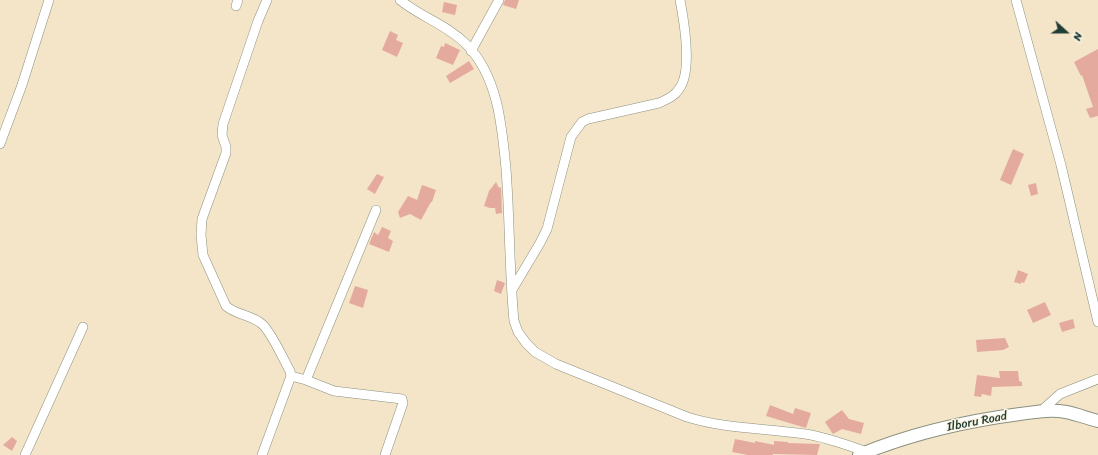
<!DOCTYPE html>
<style>
body{margin:0}
#map{position:relative;width:1098px;height:455px;overflow:hidden;background:#f4e4c8;font-family:Sriracha,sans-serif}
canvas{display:block}
.north{position:absolute;left:1046px;top:12px;width:40px;height:40px;-webkit-text-stroke:3px #fcf5e5;paint-order:stroke;rotate:111deg;font-size:11px;font-weight:700;line-height:16px;text-align:center;color:#1f3d34}
.north::after{content:'';display:block;margin:auto;width:14px;height:18px;background:#1f3d34;clip-path:polygon(50% 0,100% 100%,50% 72%,0 100%)}
</style>
<div id="map">
<canvas width="1098" height="455"></canvas>
<div class="north">N</div>
</div>
<script>
const c = document.querySelector('canvas').getContext('2d');
c.lineJoin = 'round';
function fill(path, color) { c.fillStyle = color; c.fill(path, 'evenodd'); }
function trace(path, color, width, dash) { c.strokeStyle = color; c.lineWidth = width; c.lineCap = dash ? 'butt' : 'round'; c.setLineDash(dash || []); c.stroke(path); }
function drawText(font, color, halo, rows, align = 'center') {
  c.font = font + ' Sriracha,sans-serif'; c.lineWidth = 3; c.setLineDash([]); c.textBaseline = 'middle'; c.strokeStyle = halo; c.fillStyle = color; for (const [text, x, y, turn = 0] of rows) {
    c.save(); c.translate(x, y); c.rotate((+turn || 0) * Math.PI / 180); c.textAlign = isNaN(turn) ? turn : align; if (halo) c.strokeText(text, 0, 0); c.fillText(text, 0, 0); c.restore();
  }
}
fill(new Path2D(`
 M 505,0 L 519,0 L 516,9 L 503,5 Z
 M 444,2 L 457,5 L 455,15 L 442,12 Z
 M 390,31 L 398,35 L 396,40 L 403,43 L 397,57 L 382,50 Z
 M 445,43 L 460,50 L 453,65 L 436,58 L 441,46 L 444,47 Z
 M 1098,49 L 1098,116 L 1090,118 L 1086,109 L 1093,107 L 1082,75 L 1081,76 L 1074,62 Z
 M 469,61 L 474,69 L 450,83 L 446,76 Z
 M 1013,149 L 1024,154 L 1011,185 L 1000,180 Z
 M 377,174 L 384,177 L 375,194 L 367,189 Z
 M 496,182 L 499,188 L 501,187 L 502,213 L 496,214 L 495,208 L 490,208 L 484,206 L 489,191 Z
 M 1036,183 L 1038,194 L 1031,196 L 1028,185 Z
 M 422,185 L 436,190 L 432,202 L 431,202 L 421,220 L 410,214 L 400,218 L 398,212 L 408,196 L 417,200 Z
 M 382,227 L 391,231 L 388,238 L 393,241 L 389,252 L 369,244 L 374,232 L 378,235 Z
 M 1018,270 L 1028,274 L 1024,283 L 1021,282 L 1021,284 L 1014,282 Z
 M 497,280 L 505,283 L 501,294 L 494,291 Z
 M 355,286 L 368,290 L 363,308 L 349,303 Z
 M 1045,302 L 1051,315 L 1033,323 L 1027,310 Z
 M 1073,319 L 1075,328 L 1062,332 L 1059,323 Z
 M 1005,338 L 1009,347 L 1003,350 L 977,352 L 976,340 Z
 M 999,371 L 1018,371 L 1019,381 L 1022,382 L 1022,386 L 992,387 L 991,396 L 982,394 L 981,397 L 974,396 L 977,375 L 1000,378 Z
 M 770,405 L 793,414 L 795,408 L 811,413 L 806,428 L 766,416 Z
 M 842,410 L 849,419 L 864,423 L 861,434 L 842,429 L 833,434 L 825,422 Z
 M 12,437 L 17,441 L 12,451 L 3,445 Z
 M 735,439 L 755,443 L 755,441 L 774,445 L 774,441 L 788,442 L 788,443 L 820,444 L 817,455 L 773,454 L 773,455 L 748,455 L 732,452 Z`), '#e5aa9e');
const minor = new Path2D(`
 M 400,0 C 421,17 447,25 466,44 C 498,76 502,126 506,169 C 510,219 509,270 514,321 L 518,332 L 526,343 L 535,352 L 556,364 L 687,417 C 725,429 766,428 805,434 C 826,437 847,445 867,452
 M 1016,0 L 1061,165 L 1098,322
 M 236,6 L 238,0
 M 471,51 L 499,0
 M 0,144 L 22,85 L 49,0
 M 512,290 L 540,243 L 547,229 L 571,137 L 582,122 L 588,119 L 659,103 C 667,99 674,97 679,89 C 693,71 684,21 680,0
 M 291,376 L 306,380 L 334,391 L 402,399 L 403,403 L 385,455
 M 306,380 L 376,210
 M 1041,411 L 1060,394 L 1098,379
 M 25,455 L 83,327
 M 262,455 L 291,376 L 290,371 C 283,359 272,333 262,324 C 252,315 236,315 226,306 L 203,255 L 201,235 L 202,219 L 226,153 L 226,147 L 222,135 L 223,124 L 258,21 L 267,0`);
const tertiary = new Path2D(`
 M 859,455 C 910,434 966,421 1020,414 C 1035,412 1050,409 1066,412 C 1076,414 1087,418 1098,421`);
trace(minor, '#8a907e', 10);
trace(tertiary, '#8a907e', 14);
trace(minor, '#fff', 9);
trace(tertiary, '#fff', 12);
drawText('12px', '#1f3d34', '#fcf5e5', [
 ["Ilboru Road",977,422,-11]
]);
</script>
